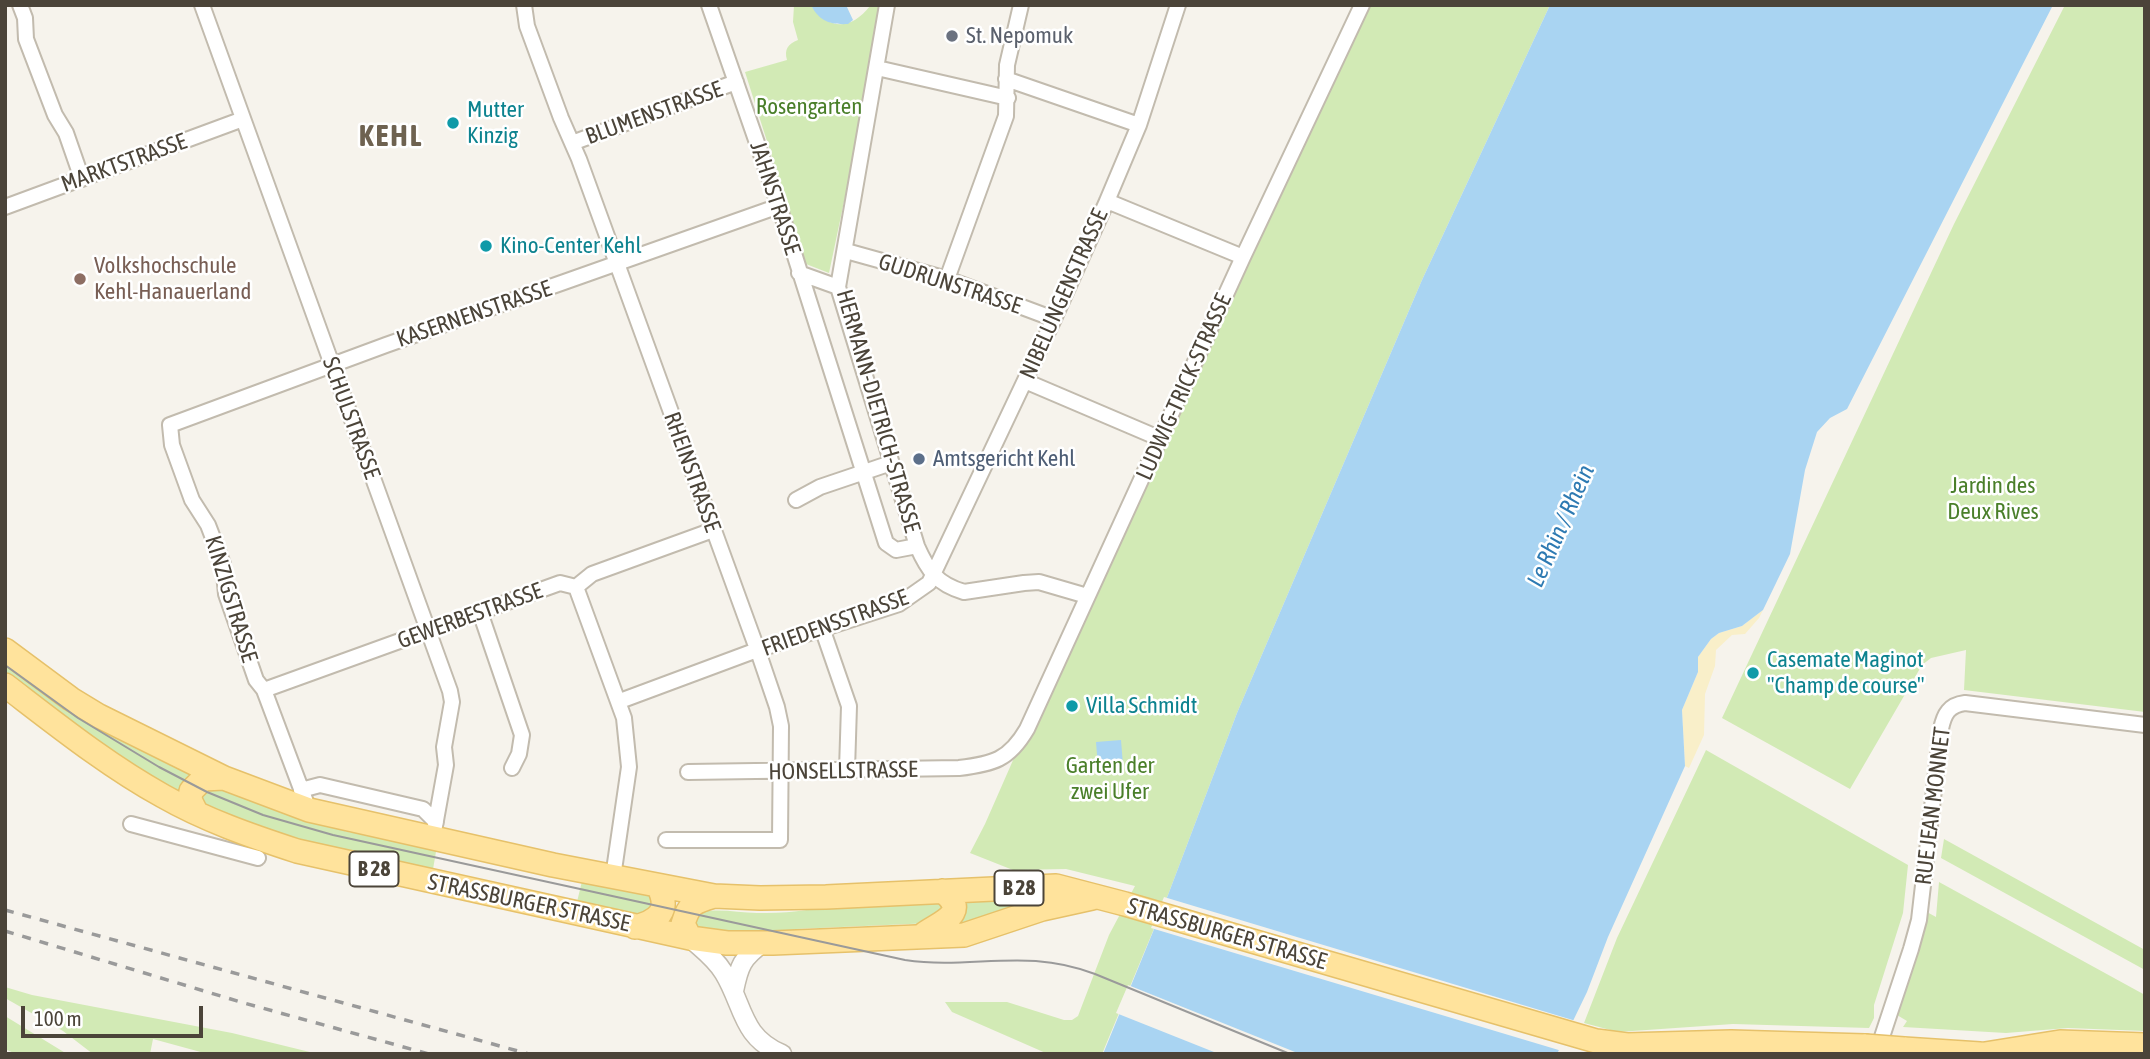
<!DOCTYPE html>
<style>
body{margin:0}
#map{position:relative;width:2150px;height:1059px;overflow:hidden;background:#f6f3ec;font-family:"Asap Condensed",sans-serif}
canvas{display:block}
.frame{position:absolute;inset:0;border:7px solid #4b4439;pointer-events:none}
.scale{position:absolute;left:21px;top:1006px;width:182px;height:32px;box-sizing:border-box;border:4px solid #4b4439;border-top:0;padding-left:9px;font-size:21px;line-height:24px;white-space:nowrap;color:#4b4439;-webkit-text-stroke:5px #fff;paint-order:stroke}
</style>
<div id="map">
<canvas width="2150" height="1059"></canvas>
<div class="frame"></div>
<div class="scale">100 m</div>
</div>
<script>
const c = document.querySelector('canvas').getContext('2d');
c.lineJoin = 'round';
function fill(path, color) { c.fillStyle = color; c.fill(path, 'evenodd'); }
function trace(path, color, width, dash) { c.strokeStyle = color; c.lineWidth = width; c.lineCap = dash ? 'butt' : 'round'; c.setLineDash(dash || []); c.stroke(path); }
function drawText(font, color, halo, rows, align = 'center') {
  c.font = font + ' "Asap Condensed",sans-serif'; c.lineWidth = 5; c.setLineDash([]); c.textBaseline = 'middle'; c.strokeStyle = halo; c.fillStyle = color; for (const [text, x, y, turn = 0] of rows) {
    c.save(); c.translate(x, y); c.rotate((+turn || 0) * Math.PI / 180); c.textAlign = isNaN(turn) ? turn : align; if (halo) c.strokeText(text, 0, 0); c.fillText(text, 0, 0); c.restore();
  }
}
fill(new Path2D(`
 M 794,5 L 811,5 C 829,31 851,30 870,6 L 879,5 L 853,159 L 829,273 L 806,264 L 745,72 L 787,60 C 784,49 788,44 798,40 L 793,22 Z
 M 1363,5 L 1550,5 L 1422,280 L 1237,713 L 1168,895 L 1102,1054 L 1048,1054 L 952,1012 L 945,1002 L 1007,1002 L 1064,1020 L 1072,1020 L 1078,1016 L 1109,935 L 1135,886 L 1066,869 L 1013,870 L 970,853 L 985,824 L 1112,535 Z
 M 2065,5 L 2145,5 L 2145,712 L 1964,690 L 1966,650 L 1931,658 L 1922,665 L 1850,789 L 1722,718 L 1954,224 Z
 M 5,658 C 52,693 98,730 151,755 C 166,762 182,766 197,773 L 183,799 L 150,782 L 5,677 Z
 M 1706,750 L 1908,865 L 1903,913 L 1874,1005 L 1874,1018 L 1869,1028 L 1733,1024 L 1618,1032 L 1584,1023 L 1617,938 Z
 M 214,786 L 276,810 L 348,832 L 437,846 L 432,875 L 322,849 L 201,806 L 200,791 Z
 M 1944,839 L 2145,950 L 2145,970 L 1941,858 Z
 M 583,877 L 650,892 L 658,900 L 644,916 L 598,906 L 576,906 Z
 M 1939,882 L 2145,995 L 2145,1031 L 2068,1028 L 2006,1033 L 1903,1027 L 1907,1021 L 1897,1015 L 1925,911 L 1936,917 Z
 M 1050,896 L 954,928 L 959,898 Z
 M 937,898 L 947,909 L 932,923 L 796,929 L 777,936 L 696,933 L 691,916 C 711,906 735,913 757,913 C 783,913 811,912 834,902 Z
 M 5,987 L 32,995 L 232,1033 L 318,1054 L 208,1054 L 153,1039 L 150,1054 L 93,1054 L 63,1031 L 5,998 Z
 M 5,1016 L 67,1054 L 16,1054 L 5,1049 Z`), '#d2eab5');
fill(new Path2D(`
 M 1763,610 L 1759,618 L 1745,634 L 1732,635 L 1716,650 L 1715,666 L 1705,694 L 1704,735 L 1689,768 L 1685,766 L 1682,710 L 1698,672 L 1698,657 L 1711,639 L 1719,633 L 1742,626 Z`), '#f9efc9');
fill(new Path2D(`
 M 811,5 L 846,5 L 853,20 L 848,24 C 830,25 819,21 811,5 Z
 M 1550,5 L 2053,5 L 1847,409 L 1830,418 L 1817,432 L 1805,470 L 1790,554 L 1763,610 L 1742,626 L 1719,633 L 1711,639 L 1698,657 L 1698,672 L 1682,710 L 1685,766 L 1608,937 L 1587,992 L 1557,1054 L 1103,1054 L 1168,895 L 1237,713 L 1422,280 Z
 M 1121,740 L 1123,765 L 1098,767 L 1096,742 Z`), '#a9d4f2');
fill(new Path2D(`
 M 1164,897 L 1576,1021 L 1562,1051 L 1151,928 Z
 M 1128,985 L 1300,1054 L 1219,1054 L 1116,1013 Z`), '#f6f3ec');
const minor = new Path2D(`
 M 20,5 L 25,18 L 26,39 L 55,115 L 66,133 L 82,179
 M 202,5 L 450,691 L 452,702 L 444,747 L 446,765 L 433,837
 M 524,5 L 527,26 L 561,118 L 579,159 L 760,657 L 777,707 L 781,726 L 780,840 L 666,840
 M 709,5 L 779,206 L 886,543 L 896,550 L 917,546
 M 887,5 L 838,287 L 917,546 C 928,571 937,584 964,592 L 1024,583 L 1039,582 L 1087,596
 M 877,68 L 1008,98
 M 1006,79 L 1139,125
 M 572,143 L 736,82
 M 1107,201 L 1243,257
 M 5,207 L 243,119
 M 846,251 L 947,279 L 1054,319
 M 799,273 L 838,287
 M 947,279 L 1006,116 L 1007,65 L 1021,5
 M 1025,381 L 1161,439
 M 796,500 L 820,487 L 891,463
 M 576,587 L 624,718 L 629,767 L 613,877
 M 576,587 L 592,574 L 713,530
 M 480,612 L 522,735 L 519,754 L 512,768
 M 822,628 L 849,706 L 847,770
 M 264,690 L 560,583 L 576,587
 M 620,701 L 757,650 L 899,604 L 929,583 L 1054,319 L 1107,201 L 1139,125 L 1178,5
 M 688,772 L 959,768 C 993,764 1009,760 1027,729 L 1243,257 L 1362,5
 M 301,790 L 320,785 L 423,809 L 436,822
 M 309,810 L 264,690 L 256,680 L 226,594 L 223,564 L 208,525 L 192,500 L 172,445 L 170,425 L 386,345 L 779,206
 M 131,824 L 258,858
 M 1877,1052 L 1911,949 L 1919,920 L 1941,729 C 1944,714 1949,705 1965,703 L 2145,725`);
const tertiary = new Path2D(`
 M 690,938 C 702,949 715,958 724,973 C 744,1006 741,1037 782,1054
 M 734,991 C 739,966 742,958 763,943`);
const primary = new Path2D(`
 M 5,650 L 71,699 L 99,716 L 224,778 L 309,810 L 553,865 L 714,896 L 760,898 L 826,897 L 1056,886 L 1125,904 L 1596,1041 L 1627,1045 L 1731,1042 L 1865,1046
 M 5,685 C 56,724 107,765 163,796 C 205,820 251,836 297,851 L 690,938 L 727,943 L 773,943 L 964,935 L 1042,909 L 1092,898
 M 196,812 L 190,800 L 191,791 L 203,779 L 224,778
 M 635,927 C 658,921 671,911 658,886
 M 924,934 C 939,923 972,913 942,891
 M 690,938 L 683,924 C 689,903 694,902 714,896
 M 1904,1049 L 1980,1054
 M 1985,1054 L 2060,1042 L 2145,1045`);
trace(minor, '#c2bbae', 18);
trace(tertiary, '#c2bbae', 21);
trace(primary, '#e6c16a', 26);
trace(minor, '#fff', 14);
trace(tertiary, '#fff', 18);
trace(primary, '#ffe39c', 23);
trace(new Path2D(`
 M 5,665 L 78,718 L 159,767 L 207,792 L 263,815 L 333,835 L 905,960 C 973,970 1025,947 1095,974 L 1290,1054`), '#9a9a9a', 2);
trace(new Path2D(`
 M 5,910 L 529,1054
 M 5,931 L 244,1003 L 429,1054`), '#9a9a9a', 3.5, [9, 9]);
const primaryBridge = new Path2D(`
 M 1865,1046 L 1904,1049`);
trace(primaryBridge, '#e6c16a', 26, []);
trace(primaryBridge, '#ffe39c', 23);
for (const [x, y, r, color] of [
 [952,36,7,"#6b7280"],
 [453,123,7,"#0f9aa8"],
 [486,246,7,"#0f9aa8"],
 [80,279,7,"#8d6e63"],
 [919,459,7,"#5c6f8a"],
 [1753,673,7,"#0f9aa8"],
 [1072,706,7,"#0f9aa8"]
]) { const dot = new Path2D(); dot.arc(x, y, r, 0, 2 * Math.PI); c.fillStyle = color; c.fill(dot); trace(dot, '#fff', 2.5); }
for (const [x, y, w] of [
 [374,869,49],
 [1019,888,49]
]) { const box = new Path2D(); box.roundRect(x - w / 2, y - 17.5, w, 35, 5); c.fillStyle = '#fff'; c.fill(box); trace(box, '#4b4439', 2); }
drawText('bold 21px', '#4b4439', null, [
 ["B 28",374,869],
 ["B 28",1019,888]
]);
drawText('23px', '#5b616d', '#fff', [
 ["St. Nepomuk",966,36]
], 'left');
drawText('23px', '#4a7f2a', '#fff', [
 ["Rosengarten",809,107],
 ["Jardin des",1993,486],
 ["Deux Rives",1993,512],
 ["Garten der",1110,766],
 ["zwei Ufer",1110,792]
]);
drawText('23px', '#0d838f', '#fff', [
 ["Mutter",467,110],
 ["Kinzig",467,136],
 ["Kino-Center Kehl",500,246],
 ["Casemate Maginot",1767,660],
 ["\"Champ de course\"",1767,686],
 ["Villa Schmidt",1086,706]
], 'left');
drawText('23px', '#4b4439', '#fff', [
 ["BLUMENSTRASSE",654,113,-20],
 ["MARKTSTRASSE",124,163,-20],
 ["JAHNSTRASSE",775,198,72],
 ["GUDRUNSTRASSE",950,284,18],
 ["NIBELUNGENSTRASSE",1064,294,-66],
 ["KASERNENSTRASSE",474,314,-19],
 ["LUDWIG-TRICK-STRASSE",1184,387,-66],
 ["HERMANN-DIETRICH-STRASSE",878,411,74],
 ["SCHULSTRASSE",351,418,70],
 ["RHEINSTRASSE",692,472,70],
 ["KINZIGSTRASSE",231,599,73],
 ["GEWERBESTRASSE",470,616,-20],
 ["FRIEDENSSTRASSE",835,623,-20],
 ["HONSELLSTRASSE",843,771,-1],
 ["RUE JEAN MONNET",1933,806,-83],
 ["STRASSBURGER STRASSE",529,903,12],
 ["STRASSBURGER STRASSE",1227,934,16]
]);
drawText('23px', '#785e54', '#fff', [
 ["Volkshochschule",94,266],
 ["Kehl-Hanauerland",94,292]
], 'left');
drawText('23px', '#4e5e75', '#fff', [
 ["Amtsgericht Kehl",933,459]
], 'left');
drawText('italic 24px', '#2e7ab2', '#fff', [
 ["Le Rhin / Rhein",1561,526,-66]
]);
c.letterSpacing = '2px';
drawText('bold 30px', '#6e6250', '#fff', [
 ["KEHL",391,137]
]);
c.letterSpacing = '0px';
</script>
